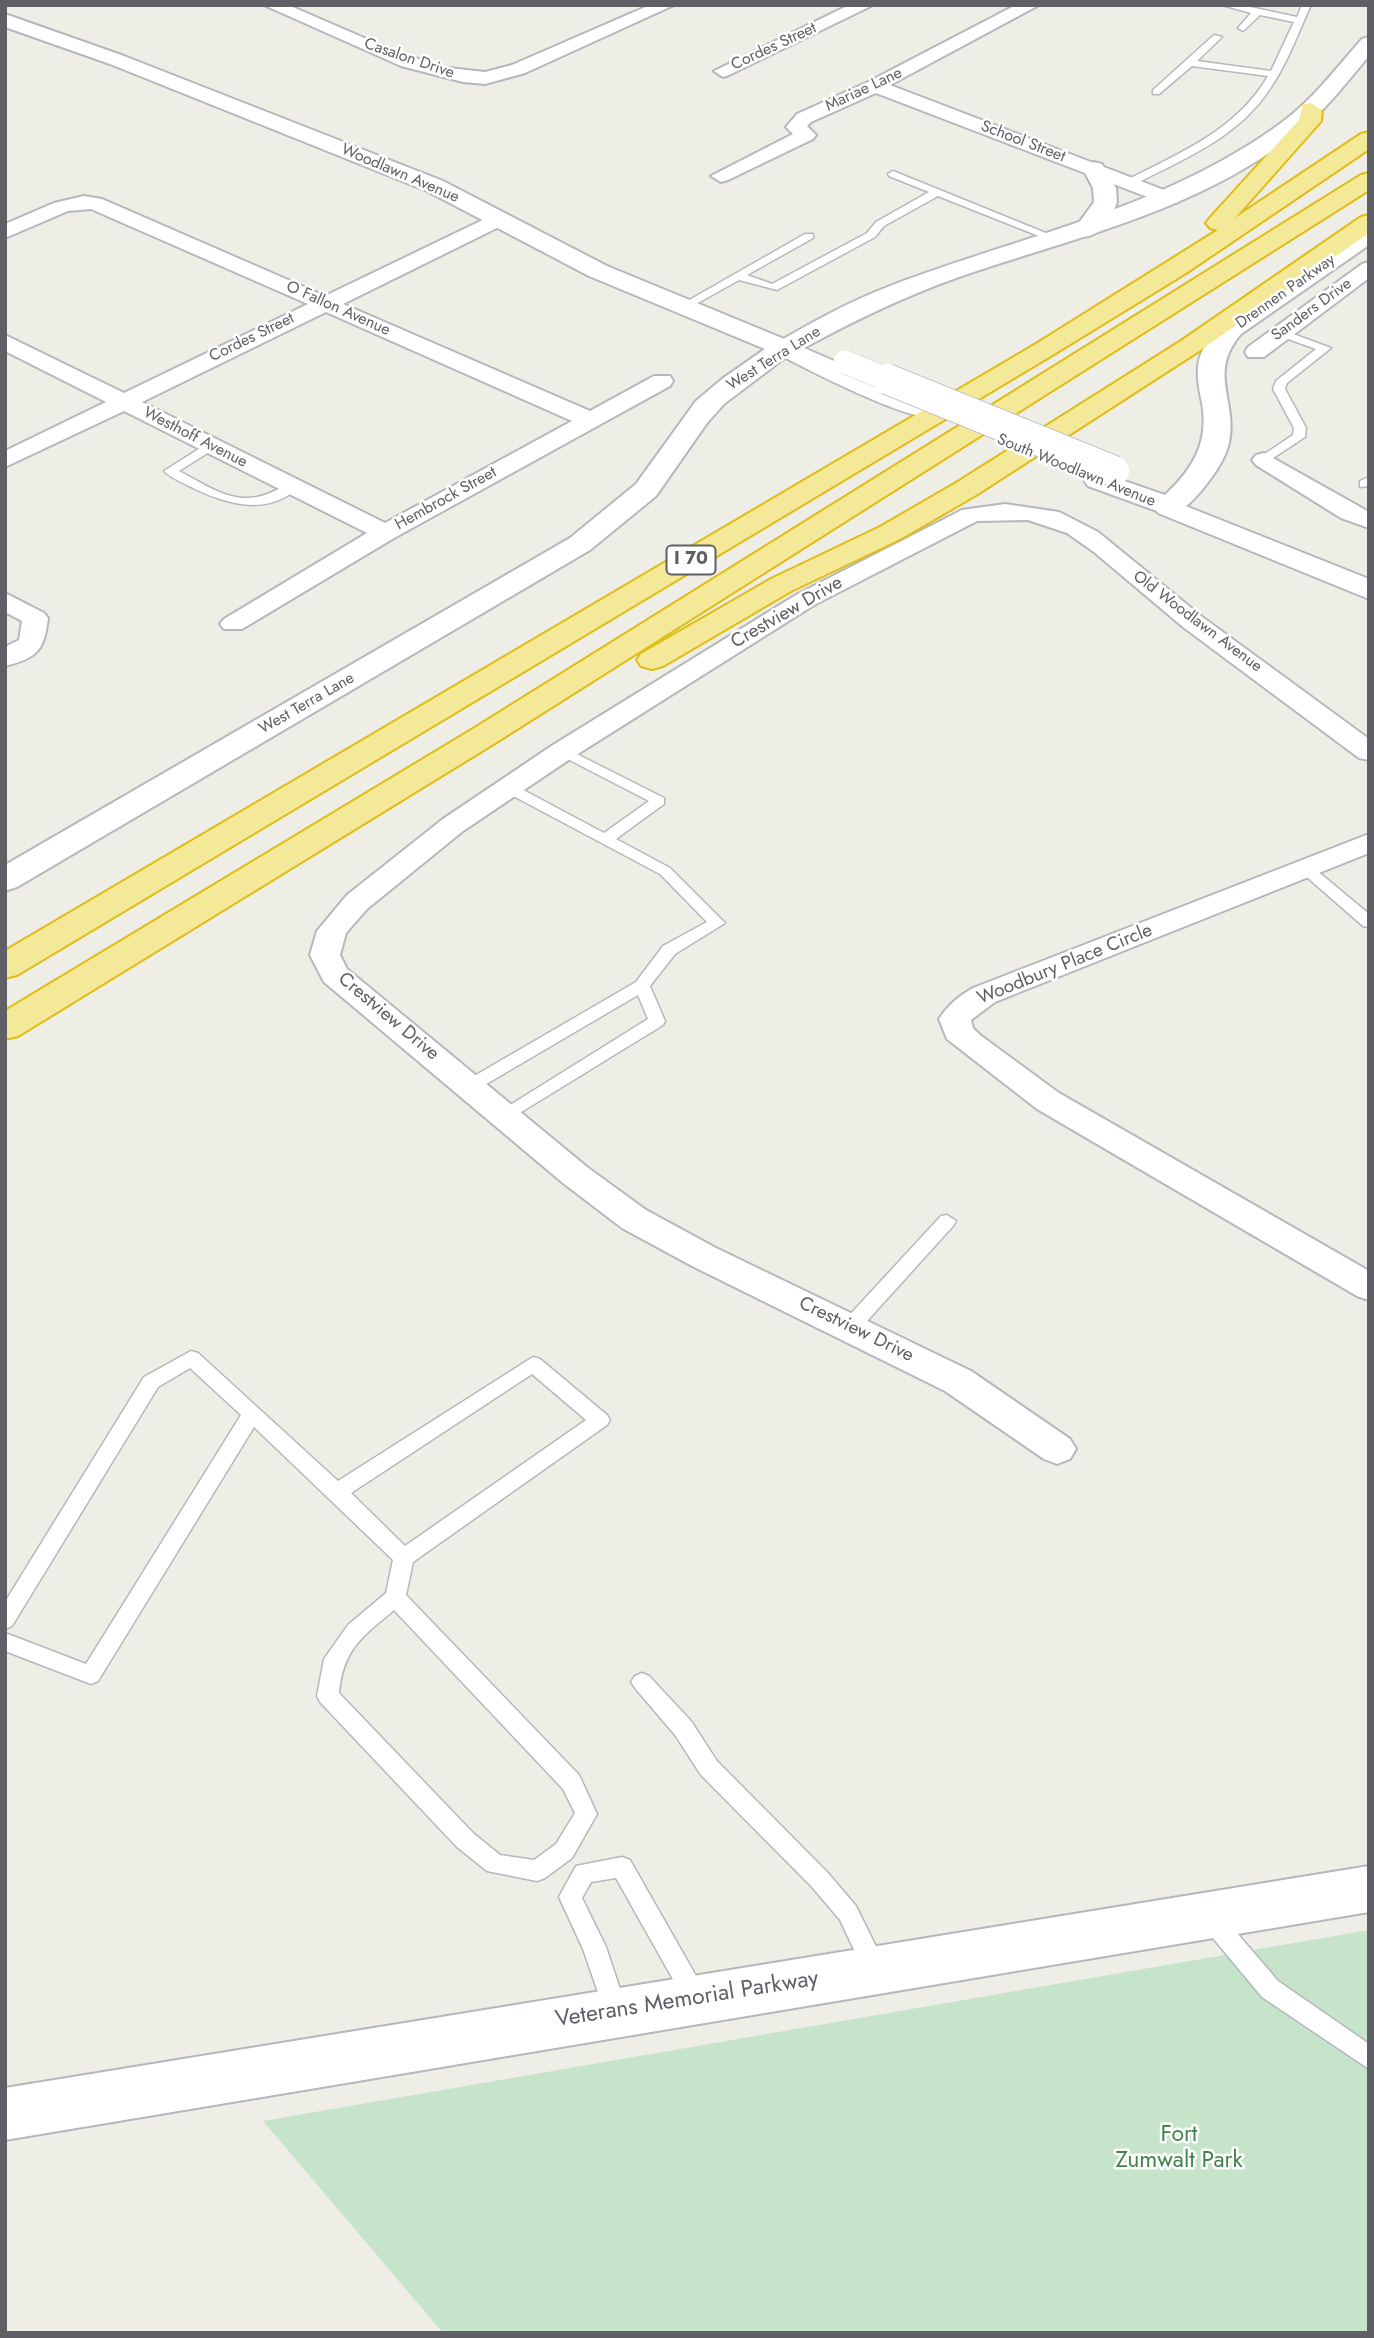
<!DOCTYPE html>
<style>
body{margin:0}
#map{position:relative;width:1374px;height:2338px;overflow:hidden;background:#efeee6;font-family:Jost,sans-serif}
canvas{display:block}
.frame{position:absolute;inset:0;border:7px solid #5e6065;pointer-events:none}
</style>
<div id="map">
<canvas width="1374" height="2338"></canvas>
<div class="frame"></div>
</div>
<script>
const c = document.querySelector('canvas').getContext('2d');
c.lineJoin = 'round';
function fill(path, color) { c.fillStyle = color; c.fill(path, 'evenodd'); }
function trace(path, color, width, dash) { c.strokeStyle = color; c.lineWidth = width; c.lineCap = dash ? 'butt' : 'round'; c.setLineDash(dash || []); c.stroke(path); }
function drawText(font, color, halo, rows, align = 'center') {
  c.font = font + ' Jost,sans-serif'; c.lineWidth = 5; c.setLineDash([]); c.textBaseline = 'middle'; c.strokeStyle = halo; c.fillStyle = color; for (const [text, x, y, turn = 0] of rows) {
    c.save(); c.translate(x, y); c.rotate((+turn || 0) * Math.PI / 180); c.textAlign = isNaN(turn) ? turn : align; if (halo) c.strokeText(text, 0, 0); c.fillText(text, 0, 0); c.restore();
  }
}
fill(new Path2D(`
 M 1369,1930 L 1369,2333 L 443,2333 L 263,2121 Z`), '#c5e4ca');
const service = new Path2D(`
 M 1222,5 L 1241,5 L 1297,17 L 1302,5 L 1311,5 C 1298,33 1288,62 1271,87 C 1239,138 1183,159 1133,185 L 1125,185 L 1125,181 C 1179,153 1236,131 1268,76 L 1192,66 L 1159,94 L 1153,94 L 1153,90 L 1214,35 L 1222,37 L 1197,61 L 1271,71 L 1294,22 L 1260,15 L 1243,31 L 1238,28 L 1251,13 Z
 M 893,171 L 1063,240 L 1054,242 L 938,196 L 884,226 L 875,237 L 777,290 L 739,280 L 687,309 L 677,307 L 805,234 L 813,234 L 813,238 L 747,275 L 772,284 L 867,233 L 876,222 L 929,192 L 889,176 L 888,174 Z
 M 1277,331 L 1285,331 L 1331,348 L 1287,383 L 1285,389 L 1306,428 L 1305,437 L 1264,464 L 1258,460 L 1260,457 L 1293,435 L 1294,428 L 1273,389 L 1276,381 L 1316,349 L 1277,335 Z
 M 210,442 L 214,443 L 214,449 L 179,471 C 203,483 229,503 257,497 C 270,495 280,487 293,483 L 299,487 C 266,518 222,503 187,485 C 179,481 170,477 164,471 Z
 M 1369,477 L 1369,486 L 1360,487 L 1360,481 Z
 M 563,747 L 664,798 L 664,804 L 616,839 L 670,868 L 725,923 L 675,954 L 650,986 L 665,1021 L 663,1025 L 505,1122 L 499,1120 L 496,1116 L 499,1112 L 648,1019 L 638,995 L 476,1090 L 464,1090 L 462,1086 L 464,1082 L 636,982 L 663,946 L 707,922 L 660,874 L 504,791 L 504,785 L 514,785 L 604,833 L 649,801 L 558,754 L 556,751 Z
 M 1305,863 L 1310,865 L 1369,914 L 1369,927 L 1363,926 L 1300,871 L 1297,868 L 1300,865 Z
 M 947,1215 L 956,1221 L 953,1226 L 858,1331 L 844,1331 L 842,1326 L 844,1321 L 941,1216 Z
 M 191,1351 L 198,1353 L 338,1481 L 533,1357 L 540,1359 L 607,1415 L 610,1420 L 607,1425 L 413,1562 L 406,1595 L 579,1775 L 597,1814 L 572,1858 L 545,1878 L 537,1881 L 487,1871 L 457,1847 L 320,1702 L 317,1696 L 324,1659 L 348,1625 L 386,1593 L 393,1560 L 254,1427 L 98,1681 L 91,1684 L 5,1651 L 5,1633 L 86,1664 L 241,1415 L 190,1368 L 158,1387 L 12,1626 L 5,1629 L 5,1602 L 144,1377 ZM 532,1374 L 586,1420 L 405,1546 L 351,1493 ZM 394,1610 L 563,1789 L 575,1813 L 556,1844 L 534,1860 L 500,1855 L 473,1833 L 339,1693 C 343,1649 362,1637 394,1610 Z
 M 642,1673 L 649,1676 L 691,1721 L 717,1761 L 828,1873 L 856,1906 L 887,1969 L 883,1977 L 875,1980 L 867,1977 L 840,1920 L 812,1887 L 701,1775 L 675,1735 L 635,1688 L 631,1682 L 635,1676 Z
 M 622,1857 L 630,1860 L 704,1990 L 708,1998 L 704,2006 L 696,2009 L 688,2006 L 616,1878 L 591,1882 L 582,1898 L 606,1947 L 627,2010 L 623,2018 L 615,2021 L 607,2018 L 583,1949 L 559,1897 L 576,1866 Z
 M 1210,1907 L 1218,1911 L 1278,1981 L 1369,2044 L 1369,2069 L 1262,1997 L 1202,1925 L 1199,1918 L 1202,1911 Z`);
const minor = new Path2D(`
 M 264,5 L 288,5 L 385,47 L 440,67 L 485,72 L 512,65 L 650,5 L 674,5 L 525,73 L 485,84 L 463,82 L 401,66 Z
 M 849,5 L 873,5 L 729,75 L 723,77 L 714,71 Z
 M 1016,5 L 1039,5 L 890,85 L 1177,195 L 1180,199 L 1177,203 L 1163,203 L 876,93 L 811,122 L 807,126 L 816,135 L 813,139 L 728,180 L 721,182 L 711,176 L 793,134 L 786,127 L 797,114 L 868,82 Z
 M 84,196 L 102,199 L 325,296 L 493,215 L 507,215 L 510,219 L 507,223 L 343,304 L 590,411 L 654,376 L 670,376 L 673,381 L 670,386 L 394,538 L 242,629 L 224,629 L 220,624 L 224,619 L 367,533 L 124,411 L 5,467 L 5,451 L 106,402 L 5,351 L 5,335 L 124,393 L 308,304 L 91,209 L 68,211 L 5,238 L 5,224 L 54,203 ZM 326,312 L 572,421 L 385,523 L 142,402 Z
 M 1369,262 L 1369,278 L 1264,357 L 1248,357 L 1245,352 L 1248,347 L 1362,264 Z
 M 1264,453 L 1369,512 L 1369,528 L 1341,518 L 1256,465 L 1252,460 L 1256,455 Z
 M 1005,504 L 1059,512 L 1098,532 L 1201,616 L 1369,739 L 1369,760 L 1359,758 L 1183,627 L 1094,552 L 1067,533 L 1028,520 L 977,521 L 814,605 L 573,757 L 463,831 L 367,909 L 346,933 L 340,955 L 347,969 L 587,1167 L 646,1210 L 716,1248 L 971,1371 L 1070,1439 L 1076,1449 L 1070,1459 L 1057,1464 L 1044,1459 L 945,1391 L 692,1266 L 622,1228 L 563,1183 L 324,982 L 310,955 L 317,931 L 347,895 L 443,819 L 553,745 L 796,595 L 962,510 Z
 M 5,593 L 44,613 L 48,618 C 44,650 38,658 5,666 L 5,647 L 19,640 L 22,621 L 5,612 Z
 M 1369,834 L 1369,853 L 995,1002 L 971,1020 L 973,1028 L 980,1035 L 1059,1093 L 1369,1271 L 1369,1300 L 1357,1296 L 1037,1109 L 947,1039 L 939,1019 C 949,1004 958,997 973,988 Z`);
const tertiary = new Path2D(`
 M 5,14 L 124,56 L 443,181 L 607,266 L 794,343 L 798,348 L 724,404 L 707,423 L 656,496 L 590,550 L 17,887 L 5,891 L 5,865 L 570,538 L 636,484 L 696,401 L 722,379 L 765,349 L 589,276 L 427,191 L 110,64 L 5,27 Z
 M 1094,162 L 1102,164 L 1116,188 L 1117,202 C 1111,220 1097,241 1077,236 L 1073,231 L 1094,202 L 1093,188 L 1083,169 Z
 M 1168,499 L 1369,579 L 1369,599 L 1158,513 L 1154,507 L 1158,501 Z
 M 1369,1866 L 1369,1912 L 5,2140 L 5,2088 Z`);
const secondary = new Path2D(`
 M 1369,37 L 1369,56 C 1349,79 1331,104 1308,123 C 1211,208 1078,236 959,277 C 905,296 855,320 804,348 L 936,405 L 940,411 L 936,417 C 910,423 805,368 776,353 L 772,348 L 776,343 C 813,322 850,301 890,286 C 1023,235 1164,209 1281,123 C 1313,100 1336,68 1362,39 Z
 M 1369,227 L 1369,245 L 1241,334 C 1207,373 1238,401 1229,443 C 1225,460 1213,476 1202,490 C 1192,501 1183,512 1168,515 L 1088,486 L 1084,480 L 1088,474 L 1098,472 L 1165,495 C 1193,469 1209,442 1202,403 C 1199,389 1196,374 1199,360 C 1203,345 1213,334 1223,324 L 1361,229 Z`);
const motorway = new Path2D(`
 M 1311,103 L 1322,110 L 1321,121 L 1235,218 L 1361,134 L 1369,132 L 1369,149 L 1186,273 L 1054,354 L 17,975 L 5,978 L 5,951 L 1036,344 L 1218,230 L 1210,228 L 1206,223 L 1210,218 L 1299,120 L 1303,105 Z
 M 1369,173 L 1369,190 L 495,743 L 18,1036 L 5,1039 L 5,1011 L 473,729 L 1361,175 Z
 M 1369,215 L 1369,233 L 1199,351 L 976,495 L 900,539 L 791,591 L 663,666 L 652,669 L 641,666 L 637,660 L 641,654 L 771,579 L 880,527 L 956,483 L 1181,341 L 1361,217 Z`);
trace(service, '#b6b7bc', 3);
trace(minor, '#b6b7bc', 4);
trace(tertiary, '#b6b7bc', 4);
trace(secondary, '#b8b9bf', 4);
trace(motorway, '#e0bd15', 4);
fill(service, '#fff');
fill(minor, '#fff');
fill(tertiary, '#fff');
fill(secondary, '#fff');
fill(motorway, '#f3e999');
const secondaryBridgeFar1 = new Path2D(`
 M 845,362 L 891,381`);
const secondaryBridge = new Path2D(`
 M 887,379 L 1114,471`);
trace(secondaryBridgeFar1, '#b8b9bf', 24, []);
trace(secondaryBridge, '#b8b9bf', 32, []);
trace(secondaryBridgeFar1, '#fff', 23);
trace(secondaryBridge, '#fff', 30);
drawText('16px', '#5e6065', '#fff', [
 ["Cordes Street",774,47,-25],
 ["Casalon Drive",409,59,19],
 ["Mariae Lane",864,90,-25],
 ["School Street",1023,142,21],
 ["Woodlawn Avenue",400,174,23],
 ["Drennen Parkway",1286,292,-35],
 ["O Fallon Avenue",338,309,24],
 ["Sanders Drive",1312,310,-36],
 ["Cordes Street",252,338,-26],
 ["West Terra Lane",774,359,-32],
 ["Westhoff Avenue",195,438,27],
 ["South Woodlawn Avenue",1076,471,22],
 ["Hembrock Street",446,499,-29],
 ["Old Woodlawn Avenue",1197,622,37],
 ["West Terra Lane",307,704,-30]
]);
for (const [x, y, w] of [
 [691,560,49]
]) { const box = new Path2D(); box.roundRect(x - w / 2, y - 14.5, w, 29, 5); c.fillStyle = '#fff'; c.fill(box); trace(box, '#5e6065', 2); }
drawText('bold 18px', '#5e6065', null, [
 ["I 70",691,560]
]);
drawText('19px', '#5e6065', '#fff', [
 ["Crestview Drive",787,613,-30],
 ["Woodbury Place Circle",1065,965,-22],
 ["Crestview Drive",388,1017,40],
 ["Crestview Drive",856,1330,26]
]);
drawText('23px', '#5e6065', '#fff', [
 ["Veterans Memorial Parkway",687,2000,-9]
]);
drawText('23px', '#3e844b', '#fff', [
 ["Fort",1179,2135],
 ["Zumwalt Park",1179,2161]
]);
</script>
